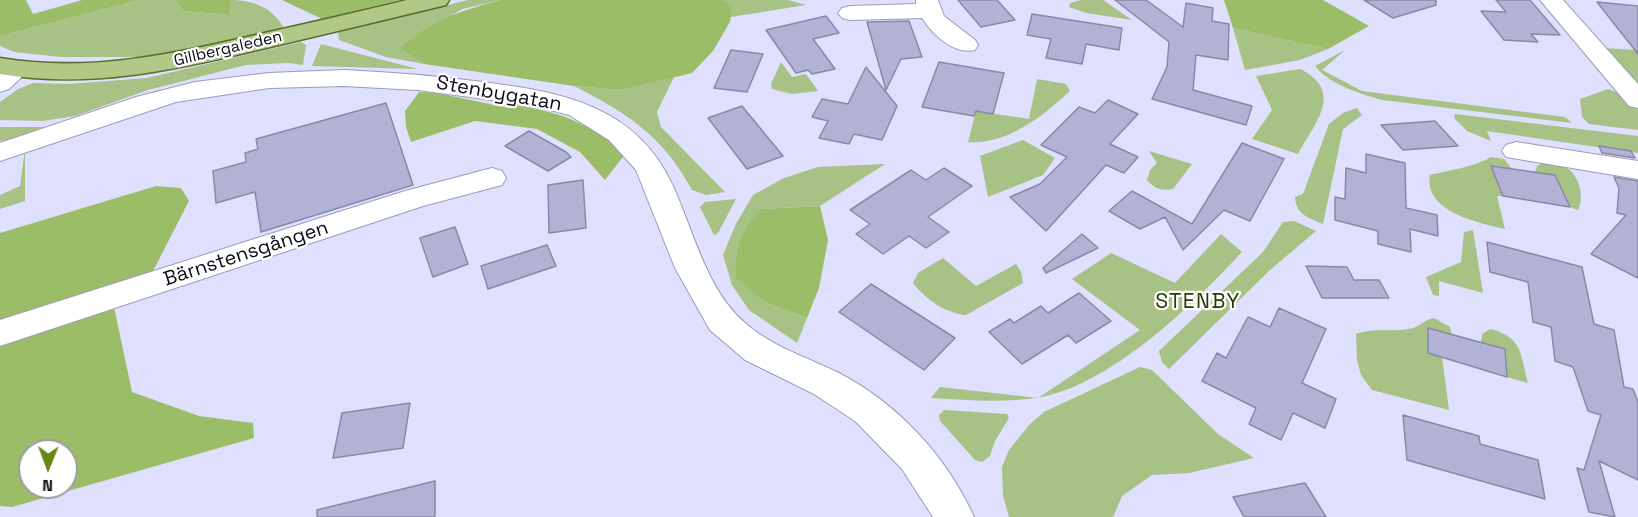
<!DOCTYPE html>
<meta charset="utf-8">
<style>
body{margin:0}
#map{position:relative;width:1638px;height:517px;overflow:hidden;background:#dfe0fd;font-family:"Space Grotesk",sans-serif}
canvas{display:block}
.north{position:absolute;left:18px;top:439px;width:60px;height:60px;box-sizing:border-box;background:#fff;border:2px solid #9d9da2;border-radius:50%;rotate:181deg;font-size:16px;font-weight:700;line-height:24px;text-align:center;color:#0b0a16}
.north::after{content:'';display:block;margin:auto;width:21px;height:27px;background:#658a12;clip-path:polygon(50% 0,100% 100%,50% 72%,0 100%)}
</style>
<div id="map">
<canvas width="1638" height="517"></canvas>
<div class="north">N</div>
</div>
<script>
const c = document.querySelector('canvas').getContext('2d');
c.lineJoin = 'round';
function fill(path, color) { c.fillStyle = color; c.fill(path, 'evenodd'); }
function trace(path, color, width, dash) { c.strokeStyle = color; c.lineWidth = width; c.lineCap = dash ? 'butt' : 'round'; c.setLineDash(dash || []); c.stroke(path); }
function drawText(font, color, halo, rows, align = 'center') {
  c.font = font + ' "Space Grotesk",sans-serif'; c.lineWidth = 4.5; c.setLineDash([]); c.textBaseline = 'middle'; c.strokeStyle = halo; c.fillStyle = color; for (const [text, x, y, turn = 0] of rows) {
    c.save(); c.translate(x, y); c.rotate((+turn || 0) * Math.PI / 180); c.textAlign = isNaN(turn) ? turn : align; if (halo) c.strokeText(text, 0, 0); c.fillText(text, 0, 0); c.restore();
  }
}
fill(new Path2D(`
 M 140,0 L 175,0 L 183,11 L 230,15 L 231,0 C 253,0 273,8 284,28 L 210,47 L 142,57 L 61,57 L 14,52 L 0,46 L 0,36 Z
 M 468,0 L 502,0 L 462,9 L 400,49 L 424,64 L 386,57 L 339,40 L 338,32 Z
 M 723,0 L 788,0 L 806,5 L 731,17 L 733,5 Z
 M 1081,0 L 1103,0 L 1132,20 L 1086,13 L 1069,7 L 1070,3 Z
 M 1233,28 L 1328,49 L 1300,60 L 1245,70 Z
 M 301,42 L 306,45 L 303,65 L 288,63 L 246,65 L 148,90 L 75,116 L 43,121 L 0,120 L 0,102 L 18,89 L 33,83 L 69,84 L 147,78 Z
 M 321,44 L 418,69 L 312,66 Z
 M 1604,48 L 1638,50 L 1638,86 Z
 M 1345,50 L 1322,70 L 1362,91 L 1565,117 L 1572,123 L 1382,100 C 1359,93 1330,85 1315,66 Z
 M 781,62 L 792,77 L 806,74 L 818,91 L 792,94 L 772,89 L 771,84 Z
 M 1300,69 C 1345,91 1315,123 1298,154 L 1252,139 L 1272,110 L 1256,76 Z
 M 674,77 L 657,112 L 661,127 L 725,192 L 706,195 L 692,190 C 663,136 627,113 574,86 L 621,90 Z
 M 1037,79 L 1066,84 L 1070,91 C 1043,116 1007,145 968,142 L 976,111 L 1029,119 Z
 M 1608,89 L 1622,94 L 1638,110 L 1638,130 L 1589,124 L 1582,117 L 1580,99 Z
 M 1357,108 L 1362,115 L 1343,129 L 1323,224 C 1309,218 1296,215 1295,197 L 1303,194 L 1329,124 L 1343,113 Z
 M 1455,114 L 1638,136 L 1638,153 L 1487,131 L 1491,141 L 1467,131 L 1454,118 Z
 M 0,127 L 59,127 L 18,140 L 0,141 Z
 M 1023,140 L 1055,158 L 1043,175 L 988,197 L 980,156 Z
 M 25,149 L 25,201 L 0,209 L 0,195 L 20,186 Z
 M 1149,151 L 1192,164 L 1173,189 C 1161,191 1155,189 1147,180 L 1150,170 L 1157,163 Z
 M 1491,157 L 1504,159 L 1512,169 L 1492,166 L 1503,196 L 1497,196 L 1505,229 C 1478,223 1423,211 1430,175 C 1450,170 1474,167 1491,157 Z
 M 1545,162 C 1551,163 1559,163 1564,166 C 1579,174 1585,196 1578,210 L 1570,207 L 1535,172 L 1537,166 Z
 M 885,164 L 820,206 L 761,209 L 767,303 L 807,318 L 797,343 L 749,310 L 732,285 L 723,255 L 736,224 L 753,195 L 784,178 L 818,167 Z
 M 736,199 L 718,233 L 714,235 L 700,207 L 705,202 Z
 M 1294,221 L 1316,231 L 1270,270 L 1169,369 L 1162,362 L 1159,351 L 1263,252 L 1283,222 Z
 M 1473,230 L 1483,293 L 1439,281 L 1439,296 L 1433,295 L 1426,277 L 1461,262 L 1464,232 Z
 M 1221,234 L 1242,252 C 1194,304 1109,387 1036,398 C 1001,403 966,400 931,398 L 940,387 L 1038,398 L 1140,330 L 1072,279 L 1111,253 L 1175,283 Z
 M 943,258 L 976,286 L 1016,264 L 1021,272 L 1023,283 L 966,315 C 947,314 925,299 913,283 L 918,273 Z
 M 1434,318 L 1450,327 L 1452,335 L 1428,329 L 1428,353 L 1442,357 L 1449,410 L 1372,390 L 1361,375 L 1357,360 L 1356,334 C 1375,327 1394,333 1413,328 C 1421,326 1425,319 1434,318 Z
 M 1490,329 C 1523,337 1520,354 1528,383 L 1507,377 L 1504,349 L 1481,342 L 1482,334 Z
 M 1140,367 L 1152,370 L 1218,434 L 1254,458 L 1189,473 L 1152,475 L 1122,496 L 1113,517 L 1009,517 L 1003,496 L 1002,467 L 1009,450 L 1030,424 L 1044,412 Z
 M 944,410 L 1007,414 L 1009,418 L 995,441 L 990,456 L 982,462 L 975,460 L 940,421 L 939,415 Z`), '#a8c184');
fill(new Path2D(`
 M 0,0 L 26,0 L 33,14 L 82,0 L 140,0 L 0,36 Z
 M 175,0 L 231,0 L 230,15 L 183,11 Z
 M 282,0 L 400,0 L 322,19 Z
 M 502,0 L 723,0 L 733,5 L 730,22 L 713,51 L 692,73 L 621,90 L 574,86 L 424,64 L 400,49 C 428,21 465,9 502,0 Z
 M 1224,0 L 1323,0 L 1369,26 L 1328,49 L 1233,28 Z
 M 419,92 L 437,93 L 509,108 L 512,104 C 563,113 584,121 626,153 L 605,180 L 580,152 L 537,129 L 475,121 L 411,142 L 406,127 L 405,111 Z
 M 156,186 L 181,188 L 189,201 L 151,275 L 0,324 L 0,233 Z
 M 820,206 L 828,240 L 819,288 L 807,318 L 767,303 L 736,278 C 735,249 741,230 761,209 Z
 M 113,302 L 132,392 L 199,416 L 253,423 L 254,438 L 12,507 L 0,506 L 0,339 ZM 30,451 L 66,451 L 66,487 L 30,487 Z`), '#9cbd68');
const building = new Path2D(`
 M 958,0 L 997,0 L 1015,20 L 981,27 Z
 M 1115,0 L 1146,0 L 1183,27 L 1186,3 L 1213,8 L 1212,21 L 1229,24 L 1228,60 L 1196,55 L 1193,90 L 1252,106 L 1246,125 L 1152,99 L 1167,67 L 1169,42 Z
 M 1364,0 L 1436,0 L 1436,5 L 1393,18 Z
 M 1496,0 L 1530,0 L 1560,35 L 1531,34 L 1538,42 L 1504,40 L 1481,11 L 1506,12 Z
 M 1597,2 L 1638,6 L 1638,54 Z
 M 1032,14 L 1122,28 L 1119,50 L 1086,44 L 1082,64 L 1046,58 L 1051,39 L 1027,35 Z
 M 826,16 L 839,33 L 813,39 L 835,69 L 812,74 L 808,70 L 796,73 L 766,30 Z
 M 909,21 L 922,57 L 901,59 L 886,90 L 867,22 Z
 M 731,50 L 763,54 L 747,92 L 714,88 Z
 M 939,62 L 1004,73 L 993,114 L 976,111 L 974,116 L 922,107 Z
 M 866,67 L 897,106 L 882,140 L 854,134 L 849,144 L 819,138 L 828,121 L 812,117 L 822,99 L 848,104 Z
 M 1108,100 L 1138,114 L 1110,144 L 1138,157 L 1124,173 L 1106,165 L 1046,231 L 1010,197 L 1040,184 L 1067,157 L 1041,145 L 1079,107 L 1095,113 Z
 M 386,103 L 413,185 L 261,232 L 255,192 L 216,203 L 213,171 L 246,162 L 245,153 L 258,149 L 256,139 Z
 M 742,106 L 783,156 L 747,169 L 708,118 Z
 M 1435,121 L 1458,146 L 1403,150 L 1381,125 Z
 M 529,131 L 566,152 L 571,157 L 548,171 L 505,146 Z
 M 1242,143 L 1284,159 L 1250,221 L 1224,210 L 1183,250 L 1165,217 L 1140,229 L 1109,211 L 1132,191 L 1192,224 Z
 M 1599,146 L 1631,151 L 1635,158 L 1602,153 Z
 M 1366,154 L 1405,163 L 1406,208 L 1437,215 L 1438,236 L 1410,229 L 1411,252 L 1378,244 L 1378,231 L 1335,220 L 1335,197 L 1345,199 L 1346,168 L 1366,173 Z
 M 1491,166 L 1555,175 L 1570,207 L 1503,196 Z
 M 944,168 L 972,186 L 928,217 L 949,232 L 926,248 L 909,236 L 883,254 L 856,234 L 870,224 L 850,210 L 911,170 L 926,180 Z
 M 1614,177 L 1638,181 L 1638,278 L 1591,254 L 1626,215 L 1617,213 L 1619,188 Z
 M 583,180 L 586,228 L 549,233 L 548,185 Z
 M 455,227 L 468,264 L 433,277 L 420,238 Z
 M 1082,234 L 1098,248 L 1046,273 L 1043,268 Z
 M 1487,242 L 1582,267 L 1594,324 L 1614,330 L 1624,387 L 1633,389 L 1638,402 L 1638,480 L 1599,461 L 1615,517 L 1589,512 L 1577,468 L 1584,470 L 1601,415 L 1588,411 L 1573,367 L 1555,361 L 1551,327 L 1533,322 L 1528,282 L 1490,272 Z
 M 547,245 L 556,266 L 488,289 L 481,266 Z
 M 1306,266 L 1347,267 L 1354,280 L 1379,280 L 1389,298 L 1322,298 Z
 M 871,284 L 955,338 L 924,370 L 839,312 Z
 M 1079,293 L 1111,321 L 1076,343 L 1068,335 L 1022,364 L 989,332 L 1010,319 L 1014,323 L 1041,306 L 1048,313 Z
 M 1279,308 L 1326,329 L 1302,383 L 1336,399 L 1325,428 L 1293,413 L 1281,440 L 1249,424 L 1256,408 L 1202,381 L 1217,353 L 1226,358 L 1248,317 L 1270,327 Z
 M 1428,328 L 1505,349 L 1507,377 L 1428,353 Z
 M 410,403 L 403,448 L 333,458 L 342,413 Z
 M 1403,415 L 1479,436 L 1480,444 L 1538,460 L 1545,499 L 1407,460 Z
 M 435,481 L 435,517 L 317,517 L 317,510 Z
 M 1305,483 L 1326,517 L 1244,517 L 1233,497 Z`);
fill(building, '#b2b2d5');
trace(building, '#8888a9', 1.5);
const minor = new Path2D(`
 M 916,0 L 938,0 L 944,16 L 975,40 L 978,45 L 975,50 C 954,55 933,35 922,18 L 850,20 L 842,18 L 838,13 L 842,8 L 850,6 L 916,4 Z
 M 1540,0 L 1563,0 L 1638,84 L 1638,108 L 1629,106 Z
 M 16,62 L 25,65 L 29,70 L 9,89 L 0,92 L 0,71 L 7,65 Z
 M 344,70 C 390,72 437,76 483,82 C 561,92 635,105 672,184 C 694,231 705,288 745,323 C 771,346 806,357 837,372 C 897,403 946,455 974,517 L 933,517 L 902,469 L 855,421 L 814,394 L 745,360 L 710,330 L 675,268 L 636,170 L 609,140 L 569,115 L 536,106 L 418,90 L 344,86 L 269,88 L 176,102 L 0,161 L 0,143 L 136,97 L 195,82 L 269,73 Z
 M 1516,142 L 1638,161 L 1638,179 L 1506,157 L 1502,151 L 1506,145 Z
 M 492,168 L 502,171 L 506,178 L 502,185 L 423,206 L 0,346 L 0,320 L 405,191 Z`);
const major = new Path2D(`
 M 407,0 L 449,0 L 446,5 C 385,20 324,34 262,49 C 175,70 90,89 0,74 L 0,58 C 90,73 173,54 260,34 C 309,23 358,12 407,0 Z`);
trace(minor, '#9b9cbe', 2);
trace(major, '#556e2b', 3);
fill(minor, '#fff');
fill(major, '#b1c887');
drawText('16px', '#0b0a16', '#fff', [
 ["Gillbergaleden",228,49,-13]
]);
drawText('20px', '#0b0a16', '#fff', [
 ["Stenbygatan",499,94,10],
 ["Bärnstensgången",246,254,-18]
]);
c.letterSpacing = '1.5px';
drawText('21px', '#283a03', '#fff', [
 ["STENBY",1198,302]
]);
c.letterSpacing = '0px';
</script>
